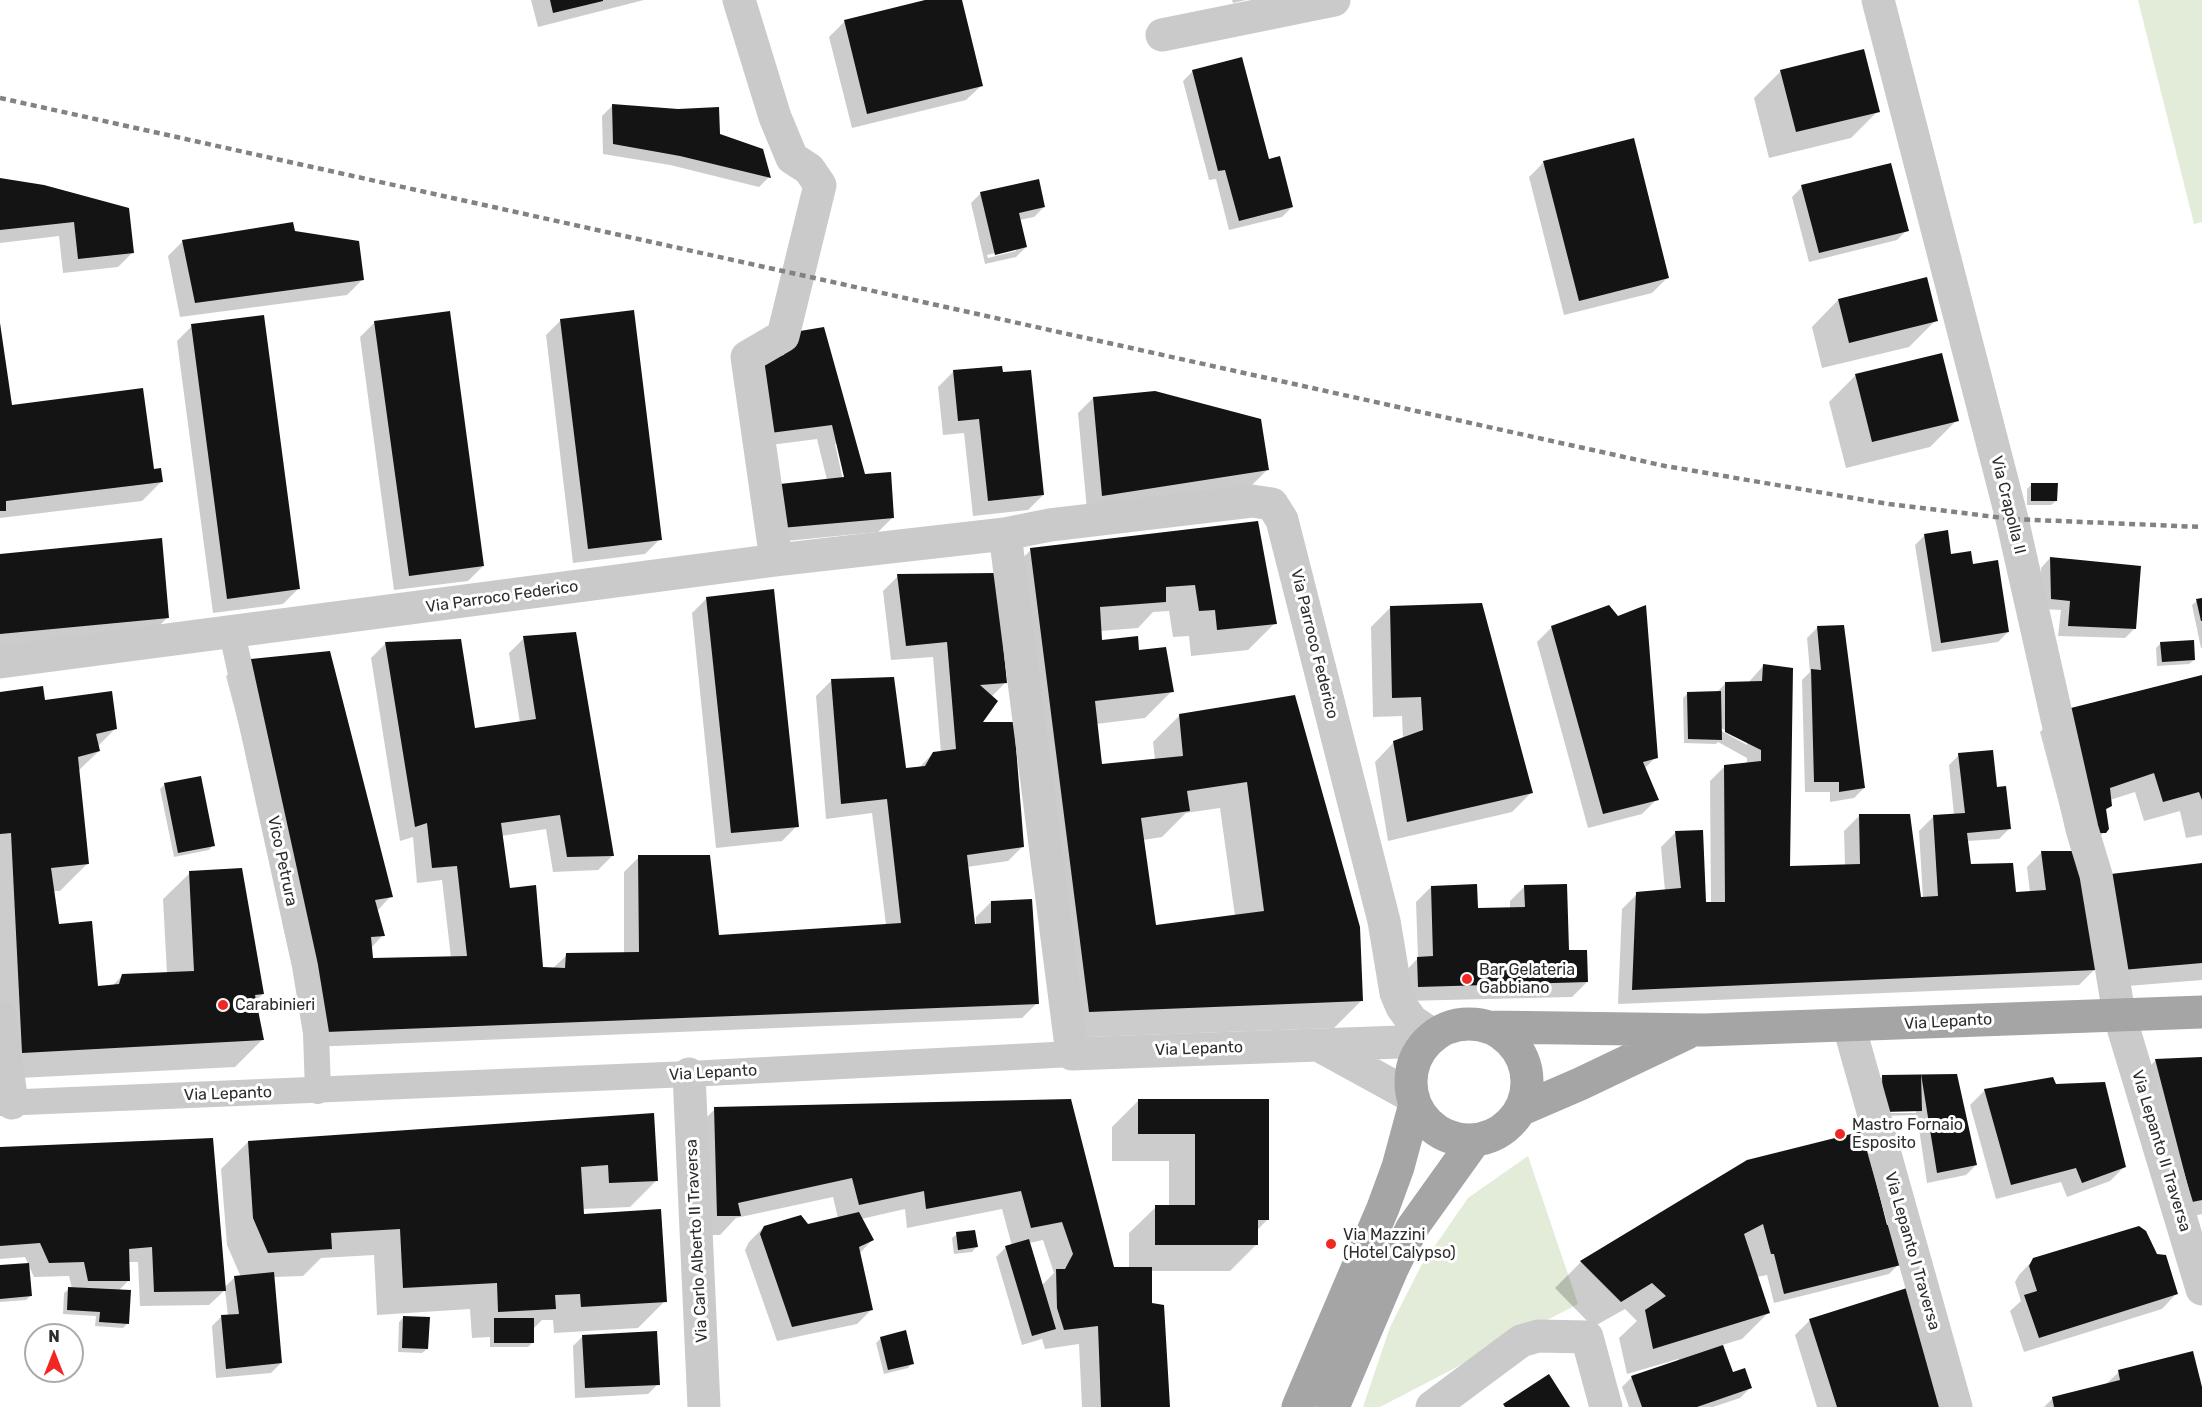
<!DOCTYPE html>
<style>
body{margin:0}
#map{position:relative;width:2202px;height:1407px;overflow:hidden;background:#fff;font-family:Rubik,sans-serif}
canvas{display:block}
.north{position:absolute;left:24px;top:1323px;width:60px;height:60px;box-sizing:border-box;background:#fff;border:2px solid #ababab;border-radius:50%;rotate:0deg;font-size:16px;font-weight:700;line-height:24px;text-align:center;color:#2d2d2d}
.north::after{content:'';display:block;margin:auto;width:21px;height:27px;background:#f22622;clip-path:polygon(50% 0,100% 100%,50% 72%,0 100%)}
</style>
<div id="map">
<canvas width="2202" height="1407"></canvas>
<div class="north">N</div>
</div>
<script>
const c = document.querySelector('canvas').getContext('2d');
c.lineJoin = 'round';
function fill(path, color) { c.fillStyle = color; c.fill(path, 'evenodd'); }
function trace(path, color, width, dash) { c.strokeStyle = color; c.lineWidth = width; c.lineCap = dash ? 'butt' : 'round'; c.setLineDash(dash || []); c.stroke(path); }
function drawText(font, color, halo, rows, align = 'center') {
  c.font = font + ' Rubik,sans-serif'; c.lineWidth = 6; c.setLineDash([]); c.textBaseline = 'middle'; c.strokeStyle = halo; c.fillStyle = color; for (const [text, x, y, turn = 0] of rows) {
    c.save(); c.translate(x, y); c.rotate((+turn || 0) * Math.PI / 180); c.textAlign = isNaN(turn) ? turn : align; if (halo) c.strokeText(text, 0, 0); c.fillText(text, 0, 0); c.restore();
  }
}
fill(new Path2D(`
 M 2138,0 L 2202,0 L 2202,222 L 2194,224 Z
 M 1528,1156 L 1578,1304 L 1380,1407 L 1363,1407 L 1390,1327 L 1421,1266 L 1468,1198 Z`), '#e2ecd9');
fill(new Path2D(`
 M 531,0 L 644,0 L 538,27 Z
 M 931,0 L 960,0 L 981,86 L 966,100 L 852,128 L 829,37 L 844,22 Z
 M 1232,0 L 1246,0 L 1233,3 Z
 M 1193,71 L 1292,207 L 1282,217 L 1229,230 L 1216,179 L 1209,180 L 1183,81 Z
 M 1781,71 L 1878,111 L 1851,138 L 1769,158 L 1754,98 Z
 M 612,106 L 719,135 L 769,177 L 759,187 L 670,165 L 603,154 L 602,116 Z
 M 1544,162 L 1667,278 L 1652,293 L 1564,315 L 1529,177 Z
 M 0,179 L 133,252 L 118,267 L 63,273 L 59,236 L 0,243 Z
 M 1802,187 L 1907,230 L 1897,240 L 1809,262 L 1792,197 Z
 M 981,193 L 1044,207 L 1034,217 L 1019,220 L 1026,247 L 1016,257 L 985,264 L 971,203 ZM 1016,248 L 1016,251 L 988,258 L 987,255 Z
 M 294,233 L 362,280 L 347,295 L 180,317 L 168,256 L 183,241 Z
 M 1838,300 L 1936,320 L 1909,347 L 1822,368 L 1812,327 Z
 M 561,320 L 660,539 L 645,554 L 573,563 L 546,335 Z
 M 375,322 L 483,566 L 468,581 L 394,590 L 360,337 Z
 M 0,324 L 10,406 L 153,471 L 161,482 L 142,501 L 0,518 Z
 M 192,326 L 298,589 L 283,604 L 213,613 L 177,341 Z
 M 789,334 L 864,476 L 893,517 L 878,532 L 766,543 L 827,480 L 817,439 L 755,447 ZM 837,443 L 847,484 L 844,485 L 835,444 Z
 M 953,372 L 1043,495 L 1028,510 L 973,516 L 964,433 L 943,435 L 938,387 Z
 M 1856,375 L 1957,420 L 1930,447 L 1846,468 L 1829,402 Z
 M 1093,398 L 1267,470 L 1252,485 L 1087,510 L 1078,413 Z
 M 2032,484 L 2056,501 L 2051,505 L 2027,505 L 2027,489 Z
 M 1257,523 L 1275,623 L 1248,650 L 1191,656 L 1189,636 L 1173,637 L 1169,611 L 1153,612 L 1138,628 L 1100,631 L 1101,642 L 1138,651 L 1172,691 L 1145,718 L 1096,724 L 1101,766 L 1155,760 L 1153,742 L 1180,715 L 1294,697 L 1361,1001 L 1334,1028 L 1063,1038 L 1004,576 L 1031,550 ZM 1220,808 L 1235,916 L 1155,927 L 1143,840 L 1162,837 L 1186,813 Z
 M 1925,535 L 1950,555 L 1972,565 L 2008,632 L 1998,642 L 1932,652 L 1915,545 Z
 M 0,555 L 168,617 L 153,632 L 0,647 Z
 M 2050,558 L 2135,628 L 2125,638 L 2058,636 L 2061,610 L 2042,609 L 2041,568 Z
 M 898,576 L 1005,683 L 991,697 L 980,724 L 1023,846 L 1008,861 L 967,867 L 974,925 L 976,925 L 976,917 L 991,902 L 1037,1003 L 1022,1018 L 311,1047 L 282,921 L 289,914 L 226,676 L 241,662 L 391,896 L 377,911 L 383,935 L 371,948 L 372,960 L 451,958 L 442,880 L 417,883 L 413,837 L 400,841 L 371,658 L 386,643 L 474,729 L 520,723 L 509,653 L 524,638 L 613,855 L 598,870 L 553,872 L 546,829 L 501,836 L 508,890 L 541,968 L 552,969 L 567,955 L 624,954 L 624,872 L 639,857 L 718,936 L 886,925 L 872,813 L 826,819 L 816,696 L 831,681 L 905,770 L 919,768 L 933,753 L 941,753 L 933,657 L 891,660 L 883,591 Z
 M 707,598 L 797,826 L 782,841 L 716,848 L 692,613 Z
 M 2202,599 L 2202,648 L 2201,648 L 2192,605 L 2197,601 Z
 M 1391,607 L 1531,793 L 1512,812 L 1388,841 L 1375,762 L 1394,742 L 1403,739 L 1402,716 L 1373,717 L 1371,627 Z
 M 1552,627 L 1656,757 L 1644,769 L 1657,799 L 1642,814 L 1588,828 L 1537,642 Z
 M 1842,627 L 1864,788 L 1854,798 L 1830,802 L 1830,792 L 1805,792 L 1802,680 L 1810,672 L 1807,638 L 1817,628 Z
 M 2161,643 L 2194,660 L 2189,664 L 2157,666 L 2156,648 Z
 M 1763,666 L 1789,867 L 1845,866 L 1844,831 L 1859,816 L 1919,898 L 1923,898 L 1919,831 L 1934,816 L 1954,815 L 1949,765 L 1959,755 L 1996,789 L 2009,829 L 1999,839 L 1967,841 L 1970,865 L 2014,893 L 2030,892 L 2027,867 L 2042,852 L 2094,970 L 2079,985 L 1618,1004 L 1622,909 L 1637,894 L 1665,891 L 1661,847 L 1676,832 L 1705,904 L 1711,904 L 1710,781 L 1725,766 L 1747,764 L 1747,758 L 1718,742 L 1716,744 L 1684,743 L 1683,698 L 1688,693 L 1717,692 L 1726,683 L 1748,683 ZM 1719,727 L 1747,741 L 1747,745 L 1718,729 Z
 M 2202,676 L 2202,835 L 2186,838 L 2180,811 L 2144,821 L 2135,792 L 2110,800 L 2110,806 L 2105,811 L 2108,828 L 2085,852 L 2078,852 L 2071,849 L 2040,732 L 2060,712 Z
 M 0,693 L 44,702 L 116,728 L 97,747 L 99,751 L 78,771 L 87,864 L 60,891 L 53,891 L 58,926 L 97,988 L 112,986 L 122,976 L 167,974 L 163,899 L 190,873 L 263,994 L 254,1002 L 262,1040 L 235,1067 L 0,1079 Z
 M 165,784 L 213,845 L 209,850 L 174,857 L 160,789 Z
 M 2202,864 L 2202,980 L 2103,988 Z
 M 1525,886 L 1587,982 L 1572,997 L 1404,1001 L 1403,974 L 1418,958 L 1416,902 L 1431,887 L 1476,910 L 1510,909 L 1510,901 Z
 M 2202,1059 L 2202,1214 L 2173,1221 L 2136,1080 L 2156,1060 Z
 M 1956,1075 L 1976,1165 L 1966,1175 L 1927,1183 L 1917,1115 L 1879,1116 L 1879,1113 L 1916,1113 L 1916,1110 L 1878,1081 L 1883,1076 Z
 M 2055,1086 L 2125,1166 L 2110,1181 L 2067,1197 L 2061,1182 L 1996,1199 L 1970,1105 L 1985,1090 Z
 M 1139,1100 L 1267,1100 L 1267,1220 L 1256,1231 L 1257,1244 L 1230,1271 L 1150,1271 L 1150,1304 L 1168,1407 L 1082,1407 L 1079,1344 L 1045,1349 L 1042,1339 L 1022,1345 L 996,1257 L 1006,1247 L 1012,1246 L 1002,1209 L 907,1228 L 905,1209 L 861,1219 L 872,1240 L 859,1254 L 872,1309 L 857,1324 L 777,1341 L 745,1250 L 749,1242 L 764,1227 L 807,1225 L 838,1218 L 833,1197 L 736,1218 L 720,1235 L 698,1235 L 696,1128 L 715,1109 L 1070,1101 L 1113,1268 L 1129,1268 L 1129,1233 L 1156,1207 L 1169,1207 L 1169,1161 L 1112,1161 L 1112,1127 ZM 1043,1240 L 1054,1273 L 1042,1285 L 1029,1243 Z
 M 653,1114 L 657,1180 L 630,1207 L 582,1209 L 582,1215 L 665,1301 L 638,1328 L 554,1333 L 553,1320 L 542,1320 L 532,1330 L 532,1343 L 528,1347 L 490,1347 L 490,1337 L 472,1338 L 470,1309 L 377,1315 L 374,1255 L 321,1258 L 303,1276 L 273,1277 L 281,1363 L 271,1373 L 216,1378 L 212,1326 L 222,1316 L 228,1316 L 225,1290 L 209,1305 L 140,1306 L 138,1262 L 128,1262 L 129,1280 L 118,1291 L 127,1324 L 123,1328 L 95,1326 L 96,1316 L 63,1314 L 64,1293 L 69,1289 L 72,1289 L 69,1276 L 34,1277 L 25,1257 L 0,1259 L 0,1148 L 224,1288 L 235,1277 L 241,1277 L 227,1245 L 221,1169 L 248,1142 Z
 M 1748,1162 L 1886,1227 L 1899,1264 L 1889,1274 L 1774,1303 L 1767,1275 L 1757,1277 L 1768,1313 L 1742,1339 L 1722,1345 L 1732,1374 L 1750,1388 L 1740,1398 L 1713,1407 L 1629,1407 L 1622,1387 L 1632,1377 L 1679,1361 L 1678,1359 L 1627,1374 L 1619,1338 L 1637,1321 L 1625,1309 L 1593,1327 L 1555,1288 L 1581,1262 Z
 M 957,1234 L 976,1247 L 972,1252 L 954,1254 L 952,1238 Z
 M 2034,1259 L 2176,1294 L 2162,1309 L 2024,1352 L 2010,1311 L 2021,1301 L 2015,1282 L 2019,1275 Z
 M 0,1267 L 31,1295 L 26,1300 L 0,1302 Z
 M 404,1317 L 427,1349 L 422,1353 L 398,1352 L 399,1322 Z
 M 1810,1320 L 1943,1407 L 1817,1407 L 1795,1335 Z
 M 583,1336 L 658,1384 L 648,1394 L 575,1398 L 573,1346 Z
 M 881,1338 L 912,1363 L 908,1368 L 884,1374 L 876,1343 Z
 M 2119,1372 L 2202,1393 L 2202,1407 L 2044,1407 L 2053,1398 L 2105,1385 Z`), '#0003');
fill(new Path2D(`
 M 550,0 L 603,0 L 603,1 L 553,13 Z
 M 925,0 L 962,0 L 983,86 L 867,114 L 844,20 Z
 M 1864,49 L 1880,112 L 1796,132 L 1780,70 Z
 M 1242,57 L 1269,159 L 1280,156 L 1293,207 L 1239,221 L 1225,170 L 1218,171 L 1192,70 Z
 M 612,104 L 678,109 L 719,107 L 720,134 L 763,149 L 771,178 L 680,156 L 613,144 Z
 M 1634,138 L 1669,278 L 1579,301 L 1543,161 Z
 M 1891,163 L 1909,231 L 1819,253 L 1801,185 Z
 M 0,178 L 44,185 L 129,208 L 134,253 L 78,259 L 74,222 L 0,230 Z
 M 1039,179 L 1045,207 L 1019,213 L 1027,247 L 995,255 L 980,192 Z
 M 293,222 L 295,231 L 359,241 L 364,280 L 195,303 L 182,240 Z
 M 1927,277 L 1938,321 L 1849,343 L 1838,299 Z
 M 634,310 L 662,540 L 588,549 L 560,319 Z
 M 450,311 L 484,566 L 409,576 L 374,321 Z
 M 264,315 L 300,589 L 227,599 L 191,324 Z
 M 0,323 L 12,405 L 143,388 L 154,469 L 161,468 L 163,482 L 6,501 L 6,511 L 0,511 Z
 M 824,327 L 865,474 L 891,472 L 894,518 L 781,528 L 780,484 L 844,477 L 832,425 L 770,433 L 753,360 L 784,355 L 788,333 Z
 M 1942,353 L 1959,421 L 1872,442 L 1855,374 Z
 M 1002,366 L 1003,372 L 1031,370 L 1044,495 L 988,501 L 979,419 L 958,421 L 953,370 Z
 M 1155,391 L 1261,419 L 1269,470 L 1102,496 L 1093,397 Z
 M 2031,483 L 2058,483 L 2057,501 L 2031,501 Z
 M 1258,521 L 1277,624 L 1217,630 L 1215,610 L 1199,611 L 1195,585 L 1166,587 L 1166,602 L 1100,607 L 1102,640 L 1138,636 L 1139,650 L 1166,647 L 1174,692 L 1095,701 L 1102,764 L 1183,756 L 1179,714 L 1295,695 L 1360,927 L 1363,1001 L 1089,1012 L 1030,548 ZM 1247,782 L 1264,911 L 1156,925 L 1141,818 L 1190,811 L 1187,791 Z
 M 1948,530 L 1951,554 L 1971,551 L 1973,564 L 1998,560 L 2009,632 L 1941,643 L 1924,534 Z
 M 162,538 L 169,618 L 0,634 L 0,554 Z
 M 2050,557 L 2141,566 L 2136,629 L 2068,626 L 2070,601 L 2051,599 Z
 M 996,573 L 1007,683 L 980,685 L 998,701 L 983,722 L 1014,722 L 1024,847 L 967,855 L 975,924 L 991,923 L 991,901 L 1032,899 L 1039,1004 L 326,1032 L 296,905 L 304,903 L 241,660 L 330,651 L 393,897 L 375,900 L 385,936 L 371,937 L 373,958 L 467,956 L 457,866 L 432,868 L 427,823 L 415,827 L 385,642 L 461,639 L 475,728 L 536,719 L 523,636 L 576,632 L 614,856 L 567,857 L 560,815 L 501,823 L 510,888 L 536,885 L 543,967 L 565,968 L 566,953 L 639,952 L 638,855 L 710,855 L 719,935 L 901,923 L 887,799 L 841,804 L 831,679 L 894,677 L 906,768 L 925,766 L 933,752 L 956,749 L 947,642 L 906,646 L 897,574 Z
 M 774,589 L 799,827 L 731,833 L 706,597 Z
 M 2202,598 L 2202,621 L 2201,621 L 2196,599 Z
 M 1482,603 L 1533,793 L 1407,822 L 1393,741 L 1423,730 L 1421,697 L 1392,698 L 1390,606 Z
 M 1609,605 L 1618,616 L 1646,605 L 1658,758 L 1643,762 L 1659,800 L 1603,814 L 1551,626 Z
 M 1844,625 L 1865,788 L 1839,792 L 1839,782 L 1814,782 L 1811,669 L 1821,670 L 1817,626 Z
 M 2194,640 L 2195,660 L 2162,662 L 2160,642 Z
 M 1763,664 L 1793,668 L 1790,866 L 1860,864 L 1859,814 L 1910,814 L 1921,897 L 1938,896 L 1933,815 L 1965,813 L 1958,753 L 1993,750 L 1997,787 L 2006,786 L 2011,829 L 1967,833 L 1971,864 L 2013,863 L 2016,892 L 2046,890 L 2041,851 L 2076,851 L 2096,970 L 1632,990 L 1636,892 L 1681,888 L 1675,831 L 1703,830 L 1706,902 L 1725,902 L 1724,765 L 1761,761 L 1761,750 L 1725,732 L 1725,682 L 1762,681 Z
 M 2202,675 L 2202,800 L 2199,792 L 2163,802 L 2154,773 L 2110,788 L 2112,806 L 2106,809 L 2109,829 L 2106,833 L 2098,833 L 2059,711 Z
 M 43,686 L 45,700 L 112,691 L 117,729 L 96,734 L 100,751 L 78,757 L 89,864 L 51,868 L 59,924 L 92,921 L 98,986 L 119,984 L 122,974 L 194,971 L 189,871 L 242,868 L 264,994 L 255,995 L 264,1040 L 22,1053 L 11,833 L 0,834 L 0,692 Z
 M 1721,691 L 1722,740 L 1688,739 L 1687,692 Z
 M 201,776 L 215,846 L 178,853 L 164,783 Z
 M 2202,863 L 2202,963 L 2122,970 L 2111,874 Z
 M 1477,884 L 1478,908 L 1525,907 L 1524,885 L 1567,884 L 1569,950 L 1587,950 L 1588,982 L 1418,987 L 1417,957 L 1433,956 L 1431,886 Z
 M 2202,1057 L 2202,1200 L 2192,1202 L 2155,1059 Z
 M 1921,1074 L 1922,1111 L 1883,1112 L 1882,1075 L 1957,1074 L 1977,1165 L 1937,1173 Z
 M 2053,1077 L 2056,1084 L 2105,1082 L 2126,1167 L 2082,1183 L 2076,1168 L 2011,1185 L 1984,1089 Z
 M 1071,1099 L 1114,1267 L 1152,1267 L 1152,1303 L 1164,1305 L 1170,1407 L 1101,1407 L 1098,1326 L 1064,1330 L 1057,1308 L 1056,1269 L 1065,1269 L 1073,1254 L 1062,1222 L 1031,1228 L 1021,1191 L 926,1209 L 924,1191 L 859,1205 L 852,1178 L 738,1203 L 741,1216 L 717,1216 L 714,1107 Z
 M 1138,1099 L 1269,1099 L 1269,1220 L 1258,1220 L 1258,1245 L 1155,1245 L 1155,1205 L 1195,1205 L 1195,1134 L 1138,1134 Z
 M 654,1113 L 658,1181 L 609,1183 L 608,1165 L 581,1167 L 584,1214 L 661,1209 L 667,1302 L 581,1307 L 580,1294 L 555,1295 L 556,1309 L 498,1312 L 497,1283 L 403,1288 L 400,1229 L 331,1233 L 332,1249 L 268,1253 L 253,1218 L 248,1141 Z
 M 1863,1131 L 1887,1225 L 1890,1224 L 1901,1265 L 1784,1294 L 1774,1254 L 1771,1254 L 1763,1224 L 1744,1234 L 1770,1313 L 1653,1349 L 1645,1310 L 1666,1296 L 1652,1283 L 1621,1302 L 1580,1261 L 1747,1160 Z
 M 213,1138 L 226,1291 L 154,1292 L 152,1247 L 129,1249 L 130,1281 L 88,1281 L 84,1262 L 49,1263 L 40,1243 L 0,1246 L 0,1147 Z
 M 859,1212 L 874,1240 L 859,1247 L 873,1310 L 792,1327 L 760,1234 L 764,1226 L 801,1215 L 808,1224 Z
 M 2139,1226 L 2146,1231 L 2157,1254 L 2166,1255 L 2178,1294 L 2039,1338 L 2024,1295 L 2037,1291 L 2029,1266 L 2033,1258 Z
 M 975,1230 L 978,1247 L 958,1250 L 956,1232 Z
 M 1029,1239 L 1056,1329 L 1032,1336 L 1005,1246 Z
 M 29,1263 L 32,1296 L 0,1299 L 0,1265 Z
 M 274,1272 L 282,1363 L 226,1369 L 221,1315 L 239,1314 L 234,1276 Z
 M 68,1287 L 131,1290 L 129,1324 L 99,1322 L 100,1312 L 67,1310 Z
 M 1907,1288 L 1944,1407 L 1837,1407 L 1809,1319 Z
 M 403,1316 L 430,1317 L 428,1349 L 402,1348 Z
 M 494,1318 L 534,1318 L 534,1343 L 494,1343 Z
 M 906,1330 L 914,1364 L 888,1370 L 880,1337 Z
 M 657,1331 L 660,1385 L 585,1388 L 582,1335 Z
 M 1723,1345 L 1733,1372 L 1745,1368 L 1752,1388 L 1697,1407 L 1642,1407 L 1631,1376 Z
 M 2193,1351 L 2202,1387 L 2202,1407 L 2054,1407 L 2052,1397 L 2120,1380 L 2118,1370 Z
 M 1549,1374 L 1570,1407 L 1505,1407 L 1503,1404 Z`), '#141414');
trace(new Path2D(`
 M 232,633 L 305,966 L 316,1033 L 318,1091
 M 0,1103 L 689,1074 L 1072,1054`), '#cacaca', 26);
trace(new Path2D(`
 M 739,0 L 775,117 L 792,158 L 809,169 L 820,185 L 783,336 L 747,357 L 776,560
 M 1878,0 L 2012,519 L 2082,829 L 2096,875 L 2119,1014 L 2202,1289
 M 1162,35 L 1334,0
 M 1005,534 L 1072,1054 L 1427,1041
 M 0,662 L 776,560 L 1005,534 L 1050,525 L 1252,501 L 1272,504 L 1282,520 L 1384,921 L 1396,993 L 1402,1007 L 1412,1021 L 1433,1035
 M 0,1017 L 12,1103
 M 1849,1026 L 1956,1407
 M 1320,1046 L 1413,1097
 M 689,1074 L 704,1407
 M 1432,1407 L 1521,1341 L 1538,1336 L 1587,1337 L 1606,1407`), '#cacaca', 33);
trace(new Path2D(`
 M1411 1082a58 58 0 1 1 116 0a58 58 0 1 1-116 0Z
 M 1490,1027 L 1704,1030 L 2202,1012
 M 1522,1109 L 1580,1084 L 1687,1033
 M 1298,1407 L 1383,1208 L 1398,1167 L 1415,1104
 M 1333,1407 L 1392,1269 L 1412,1228 L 1475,1140`), '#a5a5a5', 33);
trace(new Path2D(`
 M 0,98 L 1665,466 L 1889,504 L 2012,519 L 2202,527`), '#828282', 4.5, [6, 4.5]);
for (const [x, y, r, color] of [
 [1467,979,6,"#f22622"],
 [223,1005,6,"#f22622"],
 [1840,1134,6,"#f22622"],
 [1331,1244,6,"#f22622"]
]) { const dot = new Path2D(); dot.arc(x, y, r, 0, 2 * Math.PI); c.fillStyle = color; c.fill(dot); trace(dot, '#fff', 2); }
drawText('16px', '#2d2d2d', '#fff', [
 ["Via Crapolla II",2008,505,76],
 ["Via Parroco Federico",502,597,-8],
 ["Via Parroco Federico",1314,644,76],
 ["Vico Petrura",282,861,78],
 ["Via Lepanto",1948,1022,-3],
 ["Via Lepanto",1199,1049,-2],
 ["Via Lepanto",713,1073,-3],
 ["Via Lepanto",228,1094,-2],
 ["Via Lepanto II Traversa",2161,1151,73],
 ["Via Carlo Alberto II Traversa",697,1241,-93],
 ["Via Lepanto I Traversa",1912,1251,74]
]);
drawText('16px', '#2d2d2d', '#fff', [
 ["Bar Gelateria",1479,970],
 ["Gabbiano",1479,988],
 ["Carabinieri",235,1005],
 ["Mastro Fornaio",1852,1125],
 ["Esposito",1852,1143],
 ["Via Mazzini",1343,1235],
 ["(Hotel Calypso)",1343,1253]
], 'left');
</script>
